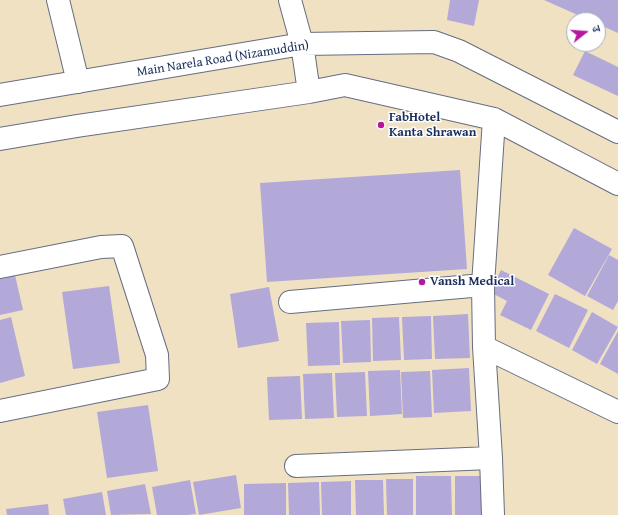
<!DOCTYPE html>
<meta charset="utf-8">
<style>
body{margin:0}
#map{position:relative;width:618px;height:515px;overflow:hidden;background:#f0e1c2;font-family:"Gentium Book Plus","Noto Serif Devanagari",serif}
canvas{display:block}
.north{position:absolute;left:566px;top:12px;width:40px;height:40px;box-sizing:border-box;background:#fff;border:1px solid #a4acbf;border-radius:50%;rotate:73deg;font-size:11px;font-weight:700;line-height:16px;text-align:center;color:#1b2f5e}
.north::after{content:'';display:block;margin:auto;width:14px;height:18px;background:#b5179e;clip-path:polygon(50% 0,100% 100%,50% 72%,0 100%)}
</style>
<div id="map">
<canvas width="618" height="515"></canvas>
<div class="north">उ</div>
</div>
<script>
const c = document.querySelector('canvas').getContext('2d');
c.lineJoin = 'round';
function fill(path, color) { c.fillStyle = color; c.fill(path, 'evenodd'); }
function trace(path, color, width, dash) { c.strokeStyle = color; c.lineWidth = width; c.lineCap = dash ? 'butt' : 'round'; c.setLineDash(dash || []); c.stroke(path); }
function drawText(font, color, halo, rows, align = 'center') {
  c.font = font + ' "Gentium Book Plus",serif'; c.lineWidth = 3; c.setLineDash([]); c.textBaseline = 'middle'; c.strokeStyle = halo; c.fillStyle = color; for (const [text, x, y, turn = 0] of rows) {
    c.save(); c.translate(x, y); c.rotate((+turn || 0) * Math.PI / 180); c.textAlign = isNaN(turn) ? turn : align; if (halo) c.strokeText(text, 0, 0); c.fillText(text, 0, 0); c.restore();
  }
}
fill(new Path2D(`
 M 450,0 L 479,0 L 474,26 L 447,20 Z
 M 544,0 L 618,0 L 618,33 L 598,24 L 598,20 L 589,20 Z
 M 585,51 L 618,67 L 618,96 L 573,75 Z
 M 460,170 L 467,269 L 267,282 L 260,183 Z
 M 574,228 L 612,249 L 585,296 L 548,275 Z
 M 609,255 L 618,260 L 618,301 L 613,310 L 587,296 Z
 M 501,270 L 549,294 L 531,330 L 500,315 L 507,301 L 490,292 Z
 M 15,275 L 23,310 L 0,315 L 0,279 Z
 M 109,286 L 120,363 L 73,369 L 62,292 Z
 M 269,287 L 279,341 L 238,348 L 230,294 Z
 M 555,294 L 588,310 L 569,348 L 536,331 Z
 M 592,312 L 618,327 L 597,364 L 572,350 Z
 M 468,314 L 470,358 L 435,359 L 433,316 Z
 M 431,316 L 432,359 L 404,360 L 402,317 Z
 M 11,317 L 25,376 L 0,383 L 0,320 Z
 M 399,317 L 401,360 L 373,361 L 372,318 Z
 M 370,320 L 371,362 L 343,363 L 341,321 Z
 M 339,322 L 340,365 L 308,366 L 306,323 Z
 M 618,331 L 618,374 L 600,364 Z
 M 469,368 L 471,411 L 434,413 L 432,370 Z
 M 400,370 L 402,414 L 370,416 L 368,371 Z
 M 430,371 L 432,417 L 403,418 L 401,372 Z
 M 365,372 L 367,416 L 337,417 L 335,373 Z
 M 332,373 L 334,418 L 305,419 L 303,374 Z
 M 300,376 L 302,419 L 269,420 L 267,377 Z
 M 148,405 L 158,471 L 107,478 L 97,412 Z
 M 236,475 L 241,508 L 199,515 L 193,482 Z
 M 416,476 L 451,476 L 452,515 L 416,515 Z
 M 455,476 L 482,476 L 483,515 L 455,515 Z
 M 386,479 L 413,479 L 413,515 L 387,515 Z
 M 190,480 L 196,514 L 188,515 L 157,515 L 152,487 Z
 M 355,480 L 383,480 L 384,515 L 356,515 Z
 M 351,481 L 351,515 L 322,515 L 321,482 Z
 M 319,482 L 320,515 L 289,515 L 288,483 Z
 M 286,483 L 286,515 L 244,515 L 244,484 Z
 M 145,484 L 151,514 L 111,515 L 107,491 Z
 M 102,492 L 106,515 L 66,515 L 63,499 Z
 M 48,504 L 49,515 L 7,515 L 6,509 Z`), '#b2a9d8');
const minor = new Path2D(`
 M 58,0 L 78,82
 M 290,0 L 302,44 L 309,92
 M 0,95 L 302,44 L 434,42 L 459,51 L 618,132
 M 0,139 L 77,126 L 309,92 L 345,85 L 494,119 L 618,184
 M 0,267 L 101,247 L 122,246 L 157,355 L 158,379 L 0,411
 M 290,302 L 483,285
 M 484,347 L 618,412
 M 296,466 L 491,458
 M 493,515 L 491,458 L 484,347 L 483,285 L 494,119`);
trace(minor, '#666d81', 24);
trace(minor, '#fff', 22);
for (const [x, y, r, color] of [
 [381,125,4,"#b5179e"],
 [422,282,4,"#b5179e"]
]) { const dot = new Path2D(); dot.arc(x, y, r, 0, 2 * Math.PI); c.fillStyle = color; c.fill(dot); trace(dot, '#fff', 1.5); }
drawText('13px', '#1b2f5e', '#fff', [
 ["Main Narela Road (Nizamuddin)",223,59,-9]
]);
drawText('bold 13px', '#1b2f5e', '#fff', [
 ["FabHotel",389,118],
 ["Kanta Shrawan",389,133],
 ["Vansh Medical",430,282]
], 'left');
</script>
